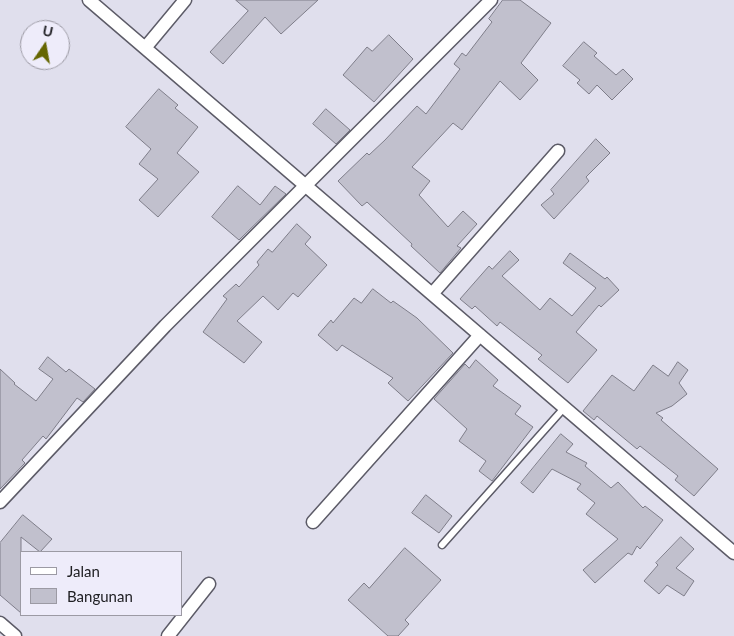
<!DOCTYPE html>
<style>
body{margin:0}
#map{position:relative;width:734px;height:636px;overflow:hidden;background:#e0dfed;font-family:Lato,sans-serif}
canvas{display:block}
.legend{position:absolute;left:20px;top:551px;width:162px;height:65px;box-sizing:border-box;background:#eeecfa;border:1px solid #9c9aa4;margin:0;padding:6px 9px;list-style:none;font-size:15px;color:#202024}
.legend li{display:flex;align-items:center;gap:10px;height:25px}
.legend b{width:25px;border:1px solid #9c9aa4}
.north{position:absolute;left:20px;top:20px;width:50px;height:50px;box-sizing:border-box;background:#eeecfa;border:1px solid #9c9aa4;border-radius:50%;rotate:12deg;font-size:14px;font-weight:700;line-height:20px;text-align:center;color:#202024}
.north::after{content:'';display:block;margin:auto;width:18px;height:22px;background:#656600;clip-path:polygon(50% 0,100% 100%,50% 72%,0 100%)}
</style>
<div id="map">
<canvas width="734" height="636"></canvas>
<ul class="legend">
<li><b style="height:6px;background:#fff"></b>Jalan</li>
<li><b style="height:14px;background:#c1c0cd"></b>Bangunan</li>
</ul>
<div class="north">U</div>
</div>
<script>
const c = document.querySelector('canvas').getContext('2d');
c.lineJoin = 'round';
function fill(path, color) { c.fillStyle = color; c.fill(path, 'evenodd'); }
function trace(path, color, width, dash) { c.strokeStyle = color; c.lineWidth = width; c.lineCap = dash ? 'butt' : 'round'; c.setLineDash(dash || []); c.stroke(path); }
const building = new Path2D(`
 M 236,0 L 318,0 L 281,34 L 265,17 L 223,64 L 210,52 L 248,11 Z
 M 503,0 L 520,0 L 551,23 L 521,63 L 538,80 L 520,100 L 500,81 L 462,130 L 453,123 L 412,167 L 430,181 L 419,195 L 448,227 L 463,211 L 477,224 L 457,246 L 461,248 L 440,273 L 411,246 L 412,244 L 367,202 L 362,206 L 338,181 L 367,153 L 369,155 L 385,140 L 417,106 L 426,114 L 460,69 L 454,64 L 462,53 L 466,56 L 492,22 L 489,19 Z
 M 389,35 L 413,59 L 374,102 L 343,75 L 367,47 L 372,51 Z
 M 584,42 L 597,53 L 594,56 L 616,75 L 623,69 L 633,79 L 612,100 L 597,85 L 589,94 L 577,83 L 580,80 L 563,66 Z
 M 159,89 L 178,105 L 175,108 L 198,127 L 177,153 L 199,172 L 158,217 L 139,200 L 158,179 L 139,164 L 151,149 L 126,127 Z
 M 326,109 L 350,130 L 336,144 L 313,124 Z
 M 596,139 L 610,153 L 586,177 L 589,181 L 554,219 L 541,205 L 554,194 L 551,190 Z
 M 238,186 L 260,205 L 275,186 L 286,194 L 239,240 L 212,217 Z
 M 297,224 L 311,237 L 305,244 L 327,265 L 298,297 L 293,293 L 278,310 L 263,296 L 237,321 L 262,342 L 244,363 L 203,332 L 227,299 L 223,296 L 236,284 L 239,287 L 259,265 L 257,262 L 268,249 L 272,252 Z
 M 510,251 L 519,260 L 502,276 L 540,310 L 550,298 L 572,316 L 596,288 L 563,263 L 570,253 L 605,279 L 607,277 L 619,290 L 601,307 L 599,305 L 576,332 L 597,350 L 568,383 L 538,359 L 542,355 L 500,322 L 497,326 L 475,306 L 472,309 L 460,299 L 489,266 L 492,269 Z
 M 373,289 L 391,303 L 393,301 L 417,318 L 453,353 L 408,401 L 388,383 L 393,378 L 342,345 L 337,351 L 318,335 L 331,320 L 333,323 L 354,298 L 361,303 Z
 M 48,357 L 66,372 L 69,369 L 95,389 L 83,402 L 77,398 L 46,439 L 43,436 L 22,460 L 25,463 L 0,489 L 0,369 L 15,383 L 14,384 L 36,401 L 53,379 L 39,369 Z
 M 476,360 L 498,380 L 493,386 L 521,406 L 515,414 L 533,427 L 492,481 L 479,471 L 486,461 L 459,441 L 467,429 L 434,399 L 465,364 L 469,368 Z
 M 678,362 L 688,370 L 679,383 L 687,394 L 672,406 L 656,413 L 663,418 L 661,420 L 718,469 L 694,496 L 675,480 L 678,476 L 640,446 L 637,449 L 597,416 L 594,420 L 583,411 L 612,375 L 634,391 L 653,365 L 668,376 Z
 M 561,434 L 573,444 L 566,452 L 587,463 L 585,466 L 611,488 L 618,482 L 643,508 L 645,506 L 663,520 L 640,549 L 637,546 L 632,555 L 628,553 L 595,583 L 583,570 L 618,539 L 586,514 L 595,503 L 577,489 L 581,484 L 552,469 L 533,493 L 521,483 Z
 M 426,495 L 452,516 L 439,533 L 412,513 Z
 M 23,515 L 52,539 L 40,552 L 21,537 L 21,613 L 0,595 L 0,543 Z
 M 681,537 L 694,549 L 676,568 L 694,581 L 684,596 L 667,585 L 659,594 L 644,581 L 658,565 L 656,563 Z
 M 405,548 L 441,580 L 405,620 L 409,624 L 398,636 L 388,636 L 348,600 L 364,583 L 369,588 Z`);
fill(building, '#c1c0cd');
trace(building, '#7e7d89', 1);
const service = new Path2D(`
 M 442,545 L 564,408`);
const minor = new Path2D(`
 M 89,0 L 734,553
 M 145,48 L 185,0
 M 432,294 L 558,151
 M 0,502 L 165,326 L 491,0
 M 313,522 L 480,335
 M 0,623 L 15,636
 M 168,636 L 209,584`);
trace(service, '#5c5b67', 9);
trace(minor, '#5c5b67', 15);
trace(service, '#fff', 6);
trace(minor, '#fff', 12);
</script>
